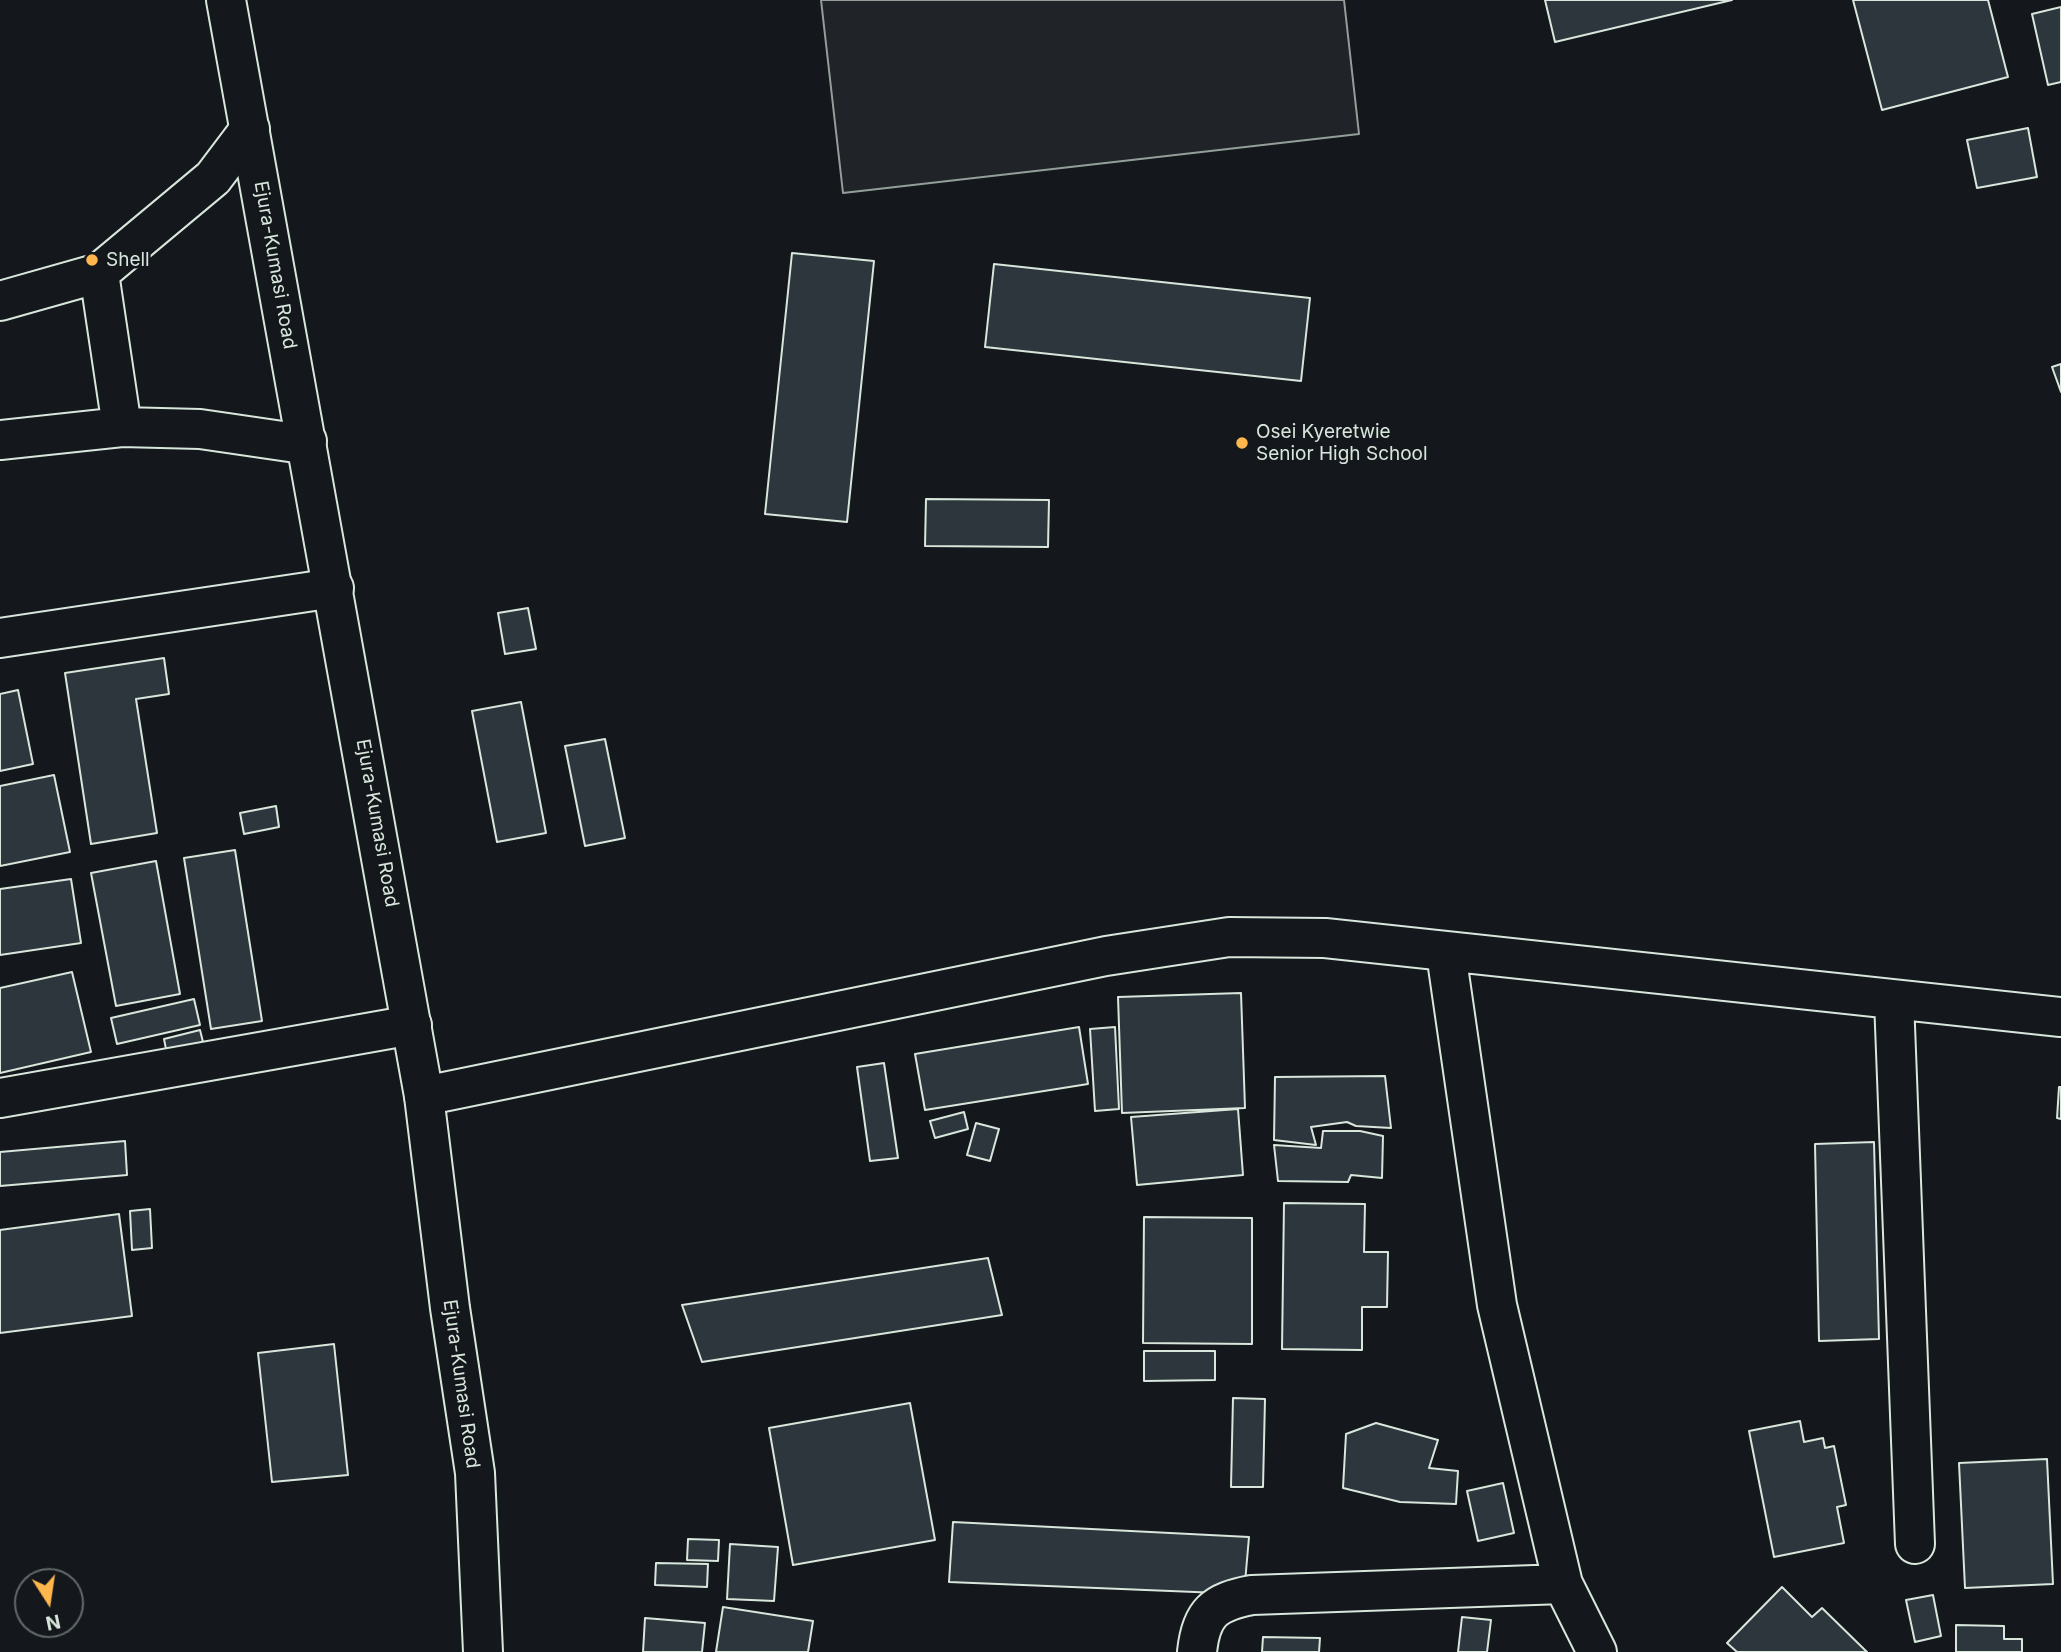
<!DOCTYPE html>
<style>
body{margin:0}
#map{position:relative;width:2061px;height:1652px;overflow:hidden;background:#14181c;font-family:Inter,sans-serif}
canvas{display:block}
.north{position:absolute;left:14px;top:1568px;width:70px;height:70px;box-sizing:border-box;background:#14181c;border:2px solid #626a69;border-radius:50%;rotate:168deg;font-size:19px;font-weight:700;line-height:28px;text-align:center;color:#d8e6dc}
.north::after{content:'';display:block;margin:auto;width:24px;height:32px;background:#ffb74d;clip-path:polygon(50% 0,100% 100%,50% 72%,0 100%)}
</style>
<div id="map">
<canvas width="2061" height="1652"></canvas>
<div class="north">N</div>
</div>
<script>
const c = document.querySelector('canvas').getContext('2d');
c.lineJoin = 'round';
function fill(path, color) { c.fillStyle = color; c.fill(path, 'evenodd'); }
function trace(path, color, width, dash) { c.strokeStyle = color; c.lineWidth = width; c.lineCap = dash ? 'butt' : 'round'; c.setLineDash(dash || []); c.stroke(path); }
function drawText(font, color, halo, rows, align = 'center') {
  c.font = font + ' Inter,sans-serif'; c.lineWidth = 5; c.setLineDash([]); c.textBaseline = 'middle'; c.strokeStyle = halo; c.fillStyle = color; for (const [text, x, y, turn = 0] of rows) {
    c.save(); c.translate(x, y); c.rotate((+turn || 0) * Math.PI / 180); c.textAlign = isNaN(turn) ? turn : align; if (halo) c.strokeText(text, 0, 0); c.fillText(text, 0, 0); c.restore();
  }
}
const green = new Path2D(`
 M 821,0 L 1344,0 L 1359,134 L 843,193 Z`);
fill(green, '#202428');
trace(green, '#939e99', 2);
const building = new Path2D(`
 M 1545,0 L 1732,0 L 1555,42 Z
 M 1853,0 L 1988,0 L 2008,77 L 1882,110 Z
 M 2061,7 L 2061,82 L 2048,85 L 2032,14 Z
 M 2028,128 L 2037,177 L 1977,188 L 1967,140 Z
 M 792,253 L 874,261 L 847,522 L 765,514 Z
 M 994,264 L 1310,298 L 1301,381 L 985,347 Z
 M 2061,364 L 2061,392 L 2052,367 Z
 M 926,499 L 1049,500 L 1048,547 L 925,546 Z
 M 528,608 L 536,649 L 505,654 L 498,613 Z
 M 164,658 L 169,694 L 136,699 L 157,833 L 91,844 L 65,673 Z
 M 18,690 L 33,764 L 0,771 L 0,694 Z
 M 521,702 L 546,833 L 497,842 L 472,711 Z
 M 605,739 L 625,838 L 585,846 L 565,746 Z
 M 54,775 L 70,852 L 0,866 L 0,786 Z
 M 276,806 L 279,827 L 244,834 L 240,813 Z
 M 235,850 L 262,1021 L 211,1029 L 184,858 Z
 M 156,861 L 180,994 L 116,1006 L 91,873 Z
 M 71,879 L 81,943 L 0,955 L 0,889 Z
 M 72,972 L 91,1052 L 0,1073 L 0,988 Z
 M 1241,993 L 1245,1108 L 1122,1113 L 1118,997 Z
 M 194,999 L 200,1025 L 117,1044 L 111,1018 Z
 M 1079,1027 L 1088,1084 L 925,1110 L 915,1054 Z
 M 1115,1027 L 1119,1109 L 1095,1111 L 1090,1029 Z
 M 200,1030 L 204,1046 L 167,1054 L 164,1039 Z
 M 884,1063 L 898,1158 L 870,1161 L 857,1067 Z
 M 1385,1076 L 1391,1128 L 1356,1126 L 1347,1122 L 1311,1127 L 1316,1145 L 1274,1140 L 1275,1077 Z
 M 2059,1087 L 2061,1087 L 2061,1119 L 2057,1118 Z
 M 1238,1109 L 1243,1175 L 1137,1185 L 1131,1117 Z
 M 964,1112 L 968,1129 L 935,1138 L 930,1121 Z
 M 976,1123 L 999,1129 L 990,1161 L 967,1155 Z
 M 1323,1131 L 1360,1131 L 1383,1136 L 1382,1178 L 1351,1175 L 1348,1182 L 1278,1181 L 1274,1145 L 1321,1148 Z
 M 125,1141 L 127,1175 L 0,1186 L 0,1152 Z
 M 1874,1142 L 1879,1339 L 1819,1341 L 1815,1144 Z
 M 1284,1203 L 1365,1204 L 1364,1252 L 1388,1252 L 1387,1307 L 1362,1307 L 1362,1350 L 1282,1349 Z
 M 150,1209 L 152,1248 L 132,1250 L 130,1211 Z
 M 119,1214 L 132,1316 L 0,1333 L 0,1230 Z
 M 1144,1217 L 1252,1218 L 1252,1344 L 1143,1343 Z
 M 988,1258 L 1002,1315 L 702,1362 L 682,1305 Z
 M 334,1344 L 348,1475 L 272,1482 L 258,1353 Z
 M 1144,1351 L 1215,1351 L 1215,1380 L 1144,1381 Z
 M 1233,1398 L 1265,1399 L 1263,1487 L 1231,1487 Z
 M 910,1403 L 935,1540 L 793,1565 L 769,1428 Z
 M 1800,1421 L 1804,1442 L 1823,1438 L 1825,1448 L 1834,1446 L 1846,1505 L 1837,1507 L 1844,1543 L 1774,1557 L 1749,1431 Z
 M 1376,1423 L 1438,1440 L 1429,1468 L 1458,1471 L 1456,1504 L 1400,1502 L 1343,1488 L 1346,1434 Z
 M 2047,1459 L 2053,1584 L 1965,1588 L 1959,1463 Z
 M 1503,1483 L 1514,1533 L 1478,1541 L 1467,1491 Z
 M 953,1522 L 1249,1537 L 1244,1594 L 949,1582 Z
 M 688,1539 L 719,1540 L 718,1561 L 687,1560 Z
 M 730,1544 L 778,1547 L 774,1601 L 727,1599 Z
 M 656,1563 L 708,1564 L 707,1587 L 655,1585 Z
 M 1782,1587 L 1812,1617 L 1822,1608 L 1867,1652 L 1737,1652 L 1727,1643 Z
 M 1933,1595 L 1941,1636 L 1915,1642 L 1906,1600 Z
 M 723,1607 L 813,1621 L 808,1652 L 716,1652 Z
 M 1462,1617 L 1491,1620 L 1487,1652 L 1458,1652 Z
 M 645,1618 L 705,1623 L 702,1652 L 643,1652 Z
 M 1956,1625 L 2004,1626 L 2004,1639 L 2022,1639 L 2022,1652 L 1956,1652 Z
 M 1263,1637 L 1320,1638 L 1319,1652 L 1262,1652 Z`);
fill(building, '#2c363c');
trace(building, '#d8e6dc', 2);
const minor = new Path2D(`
 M 99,273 L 122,427
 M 0,301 L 99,273 L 213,178 L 250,129
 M 0,440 L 122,427 L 200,429 L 296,443 L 307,441
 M 0,638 L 334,588
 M 1446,953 L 1497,1305 L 1563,1584 L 1597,1652
 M 1894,1000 L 1915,1544
 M 424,1096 L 1106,956 L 1229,937 L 1325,938 L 2061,1017
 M 0,1098 L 412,1025
 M 1197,1652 C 1201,1613 1214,1602 1252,1595 L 1563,1584`);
const major = new Path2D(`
 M 226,0 L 424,1096 L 450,1308 L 475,1473 L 483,1652`);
trace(minor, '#d8e6dc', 42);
trace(major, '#d8e6dc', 42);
trace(minor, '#14181c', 38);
trace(major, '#14181c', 38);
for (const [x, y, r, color] of [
 [92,260,7,"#ffb74d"],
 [1242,443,7,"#ffb74d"]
]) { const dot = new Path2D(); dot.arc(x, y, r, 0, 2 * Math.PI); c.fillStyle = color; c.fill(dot); trace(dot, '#14181c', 2.5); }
drawText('19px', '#d8e6dc', '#14181c', [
 ["Shell",106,260],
 ["Osei Kyeretwie",1256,432],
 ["Senior High School",1256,454]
], 'left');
drawText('19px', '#d8e6dc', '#14181c', [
 ["Ejura-Kumasi Road",275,265,80],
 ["Ejura-Kumasi Road",377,823,80],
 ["Ejura-Kumasi Road",461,1384,82]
]);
</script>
